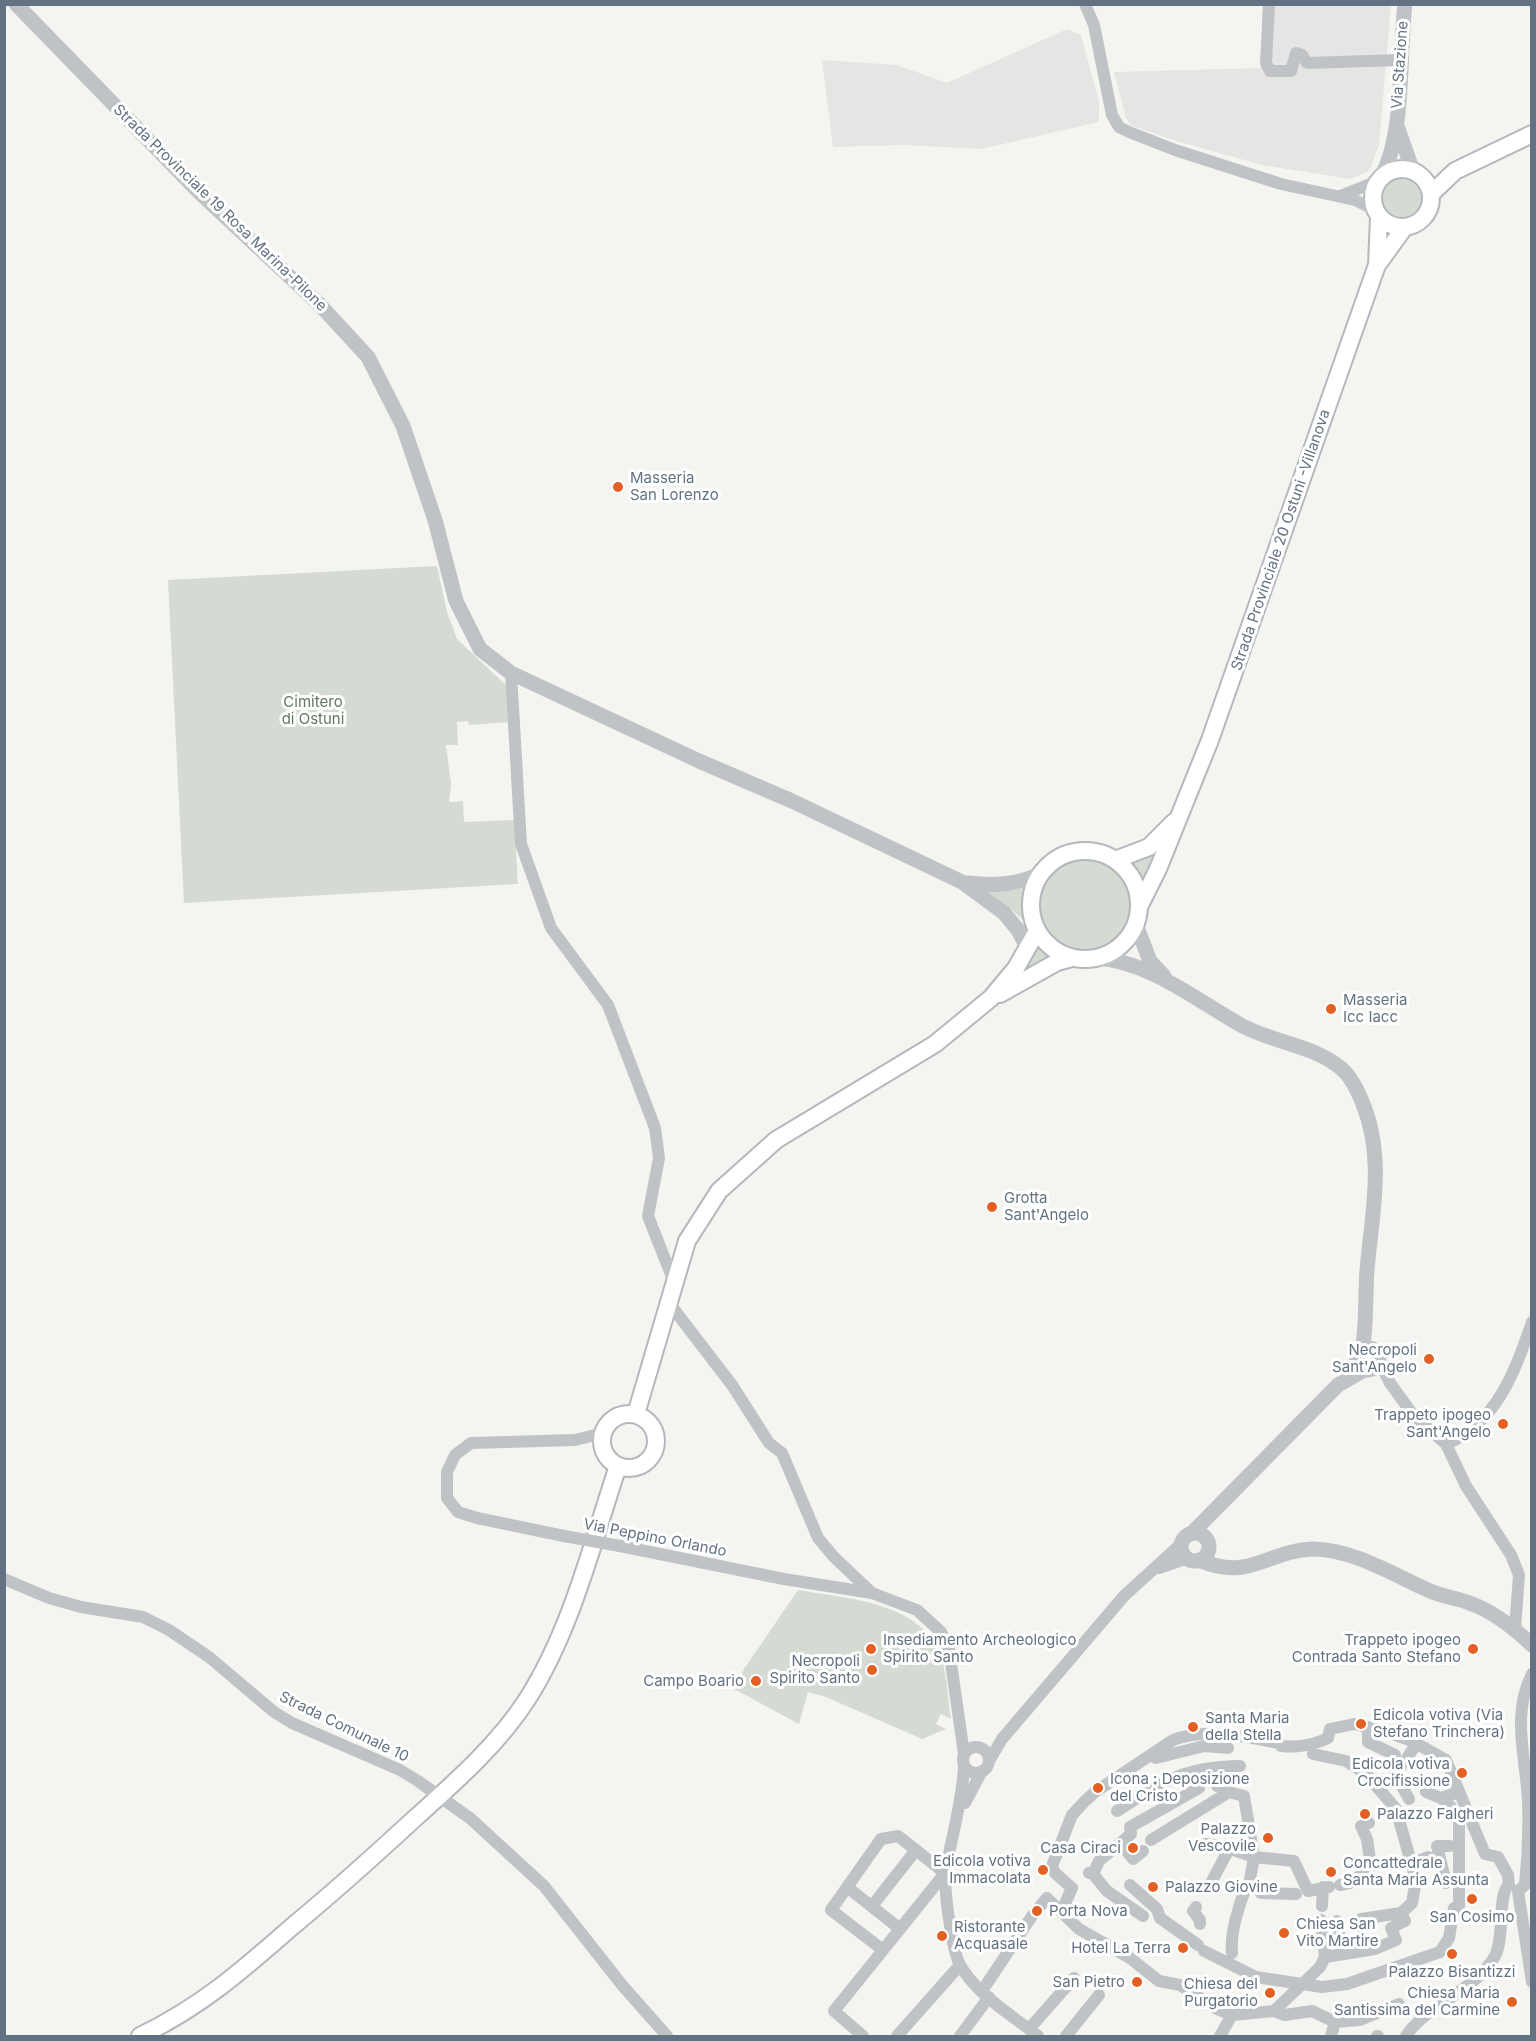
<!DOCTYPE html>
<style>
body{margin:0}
#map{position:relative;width:1536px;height:2041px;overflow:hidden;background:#f4f5f0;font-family:Inter,sans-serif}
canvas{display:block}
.frame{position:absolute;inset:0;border:6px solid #637282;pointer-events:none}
</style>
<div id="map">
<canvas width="1536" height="2041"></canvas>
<div class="frame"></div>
</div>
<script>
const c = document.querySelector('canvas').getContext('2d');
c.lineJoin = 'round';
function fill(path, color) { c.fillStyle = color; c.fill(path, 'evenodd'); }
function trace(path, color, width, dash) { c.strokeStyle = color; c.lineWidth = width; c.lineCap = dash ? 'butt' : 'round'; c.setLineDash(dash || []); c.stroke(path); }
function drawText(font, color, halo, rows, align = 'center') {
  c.font = font + ' Inter,sans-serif'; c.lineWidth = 6; c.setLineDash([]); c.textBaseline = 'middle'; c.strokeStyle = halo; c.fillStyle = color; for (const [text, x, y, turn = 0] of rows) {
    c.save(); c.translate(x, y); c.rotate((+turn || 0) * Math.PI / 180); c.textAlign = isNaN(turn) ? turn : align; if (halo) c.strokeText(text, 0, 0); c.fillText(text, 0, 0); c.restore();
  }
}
fill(new Path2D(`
 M 1263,5 L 1391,5 L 1379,145 L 1369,171 L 1350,179 L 1262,165 L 1173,140 L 1130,125 L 1125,115 L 1114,72 L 1261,68 Z
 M 1067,29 L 1081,35 L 1099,102 L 1099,122 L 981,149 L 904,145 L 833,147 L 822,60 L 897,65 L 947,83 Z`), '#e5e6e4');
fill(new Path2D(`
 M1377 198a24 24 0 1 1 48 0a24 24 0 1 1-48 0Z
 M 437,566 L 447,612 L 457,639 L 508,687 L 510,722 L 469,725 L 468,721 L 457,722 L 458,745 L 446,745 L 451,784 L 449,802 L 463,801 L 464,822 L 514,820 L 518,884 L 184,903 L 168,580 Z
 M 1156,851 L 1159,855 L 1143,884 L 1129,863 Z
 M1038 905a46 46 0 1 1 92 0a46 46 0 1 1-92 0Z
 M 1029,886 L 1027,890 L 1027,917 L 1024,920 L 987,891 Z
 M 1043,944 L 1056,956 L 1023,969 L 1036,945 Z
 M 798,1590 C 847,1599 923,1601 942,1659 C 947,1678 948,1700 951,1719 L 941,1714 L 936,1724 L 946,1729 L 922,1739 L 826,1697 L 808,1692 L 799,1724 L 734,1689 L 744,1669 Z`), '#d5dbd2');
const secondary = new Path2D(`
 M1373 198a29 29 0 1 1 58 0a29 29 0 1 1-58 0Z
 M 1431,194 L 1455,171 L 1532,134
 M 1378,264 L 1404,228
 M1031 905a54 54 0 1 1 108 0a54 54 0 1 1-108 0Z
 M 1115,860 L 1149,847 L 1174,822
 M 1139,907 L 1158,869 L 1210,740 L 1377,265 L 1379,218
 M 1000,994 L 1057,962 L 1072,958
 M602 1441a27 27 0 1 1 54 0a27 27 0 1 1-54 0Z
 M 636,1414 L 687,1241 L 719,1191 L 776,1140 L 935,1044 L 991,998 L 1016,968 L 1037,931
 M 140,2036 C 201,2007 244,1969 294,1925 C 335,1891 374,1856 413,1820 C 453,1784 499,1744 528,1698 C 572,1628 592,1544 618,1466`);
trace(secondary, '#b4b8bd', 20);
trace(new Path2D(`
 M 1085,4 L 1094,25 L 1112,115 L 1119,127 L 1129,132 L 1175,150 L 1281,184 L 1355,200 L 1375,210
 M 1269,4 L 1266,63 L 1270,71 L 1291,71 L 1296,53 L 1302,55 L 1307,63 L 1400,60
 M 1340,196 L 1378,181
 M 511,673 L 521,844 L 551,928 L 608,1005 L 655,1128 L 659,1158 L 648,1216 L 674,1282
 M 669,1303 L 732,1385 L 769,1443 L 782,1453 L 818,1538 L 834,1557 L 872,1593
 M 1379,1361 L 1390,1383 L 1414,1416 L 1446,1444 L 1466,1486 L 1511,1555 L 1519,1575 L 1515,1629
 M 1446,1444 C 1497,1423 1515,1371 1532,1322
 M 564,1536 L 477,1518 L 458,1512 L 447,1498 L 447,1472 L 455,1455 L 471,1443 L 575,1440 L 603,1433
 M 620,1546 L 784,1579 L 872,1593 L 917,1610 L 941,1632 L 949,1649 L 964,1754
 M 1159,1568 L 1188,1558
 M 4,1579 L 49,1598 L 81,1607 L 143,1617 L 169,1630 L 209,1657 L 274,1712 L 292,1723 L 400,1770 L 418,1781 L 471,1819 L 544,1886 L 622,1985 L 667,2036
 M 1368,1727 L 1368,1742 L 1395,1755
 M963 1760a13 13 0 1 1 26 0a13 13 0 1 1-26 0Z
 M 1313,1754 L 1346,1761 L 1366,1774 L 1396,1809 L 1416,1880 L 1412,1903 L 1401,1913 L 1405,1921 L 1391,1928 L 1396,1940 L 1375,1949 L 1325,1957
 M 1152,1756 L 1156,1758 L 1204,1746 L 1228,1748
 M 1407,1758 L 1417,1743
 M 989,1761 L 1002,1739 L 1124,1596 L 1182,1543
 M 964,1766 C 962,1805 952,1833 946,1870 C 943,1887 952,1950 960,1965 C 977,1995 1012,2015 1038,2036
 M 1401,1766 L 1395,1773 L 1409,1799
 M 1217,1786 L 1224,1786
 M 1426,1792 L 1441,1798 L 1459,1792
 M 1441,1798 L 1451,1807 L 1459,1820
 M 965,1803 L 982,1771
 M 1117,1811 C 1164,1781 1183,1767 1240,1766
 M 1151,1840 L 1229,1792 L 1244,1796 L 1254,1857 L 1249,1885 L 1247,1885 C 1239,1904 1230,1933 1232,1953
 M 1120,1843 L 1133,1859 L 1143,1851
 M 1205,1844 L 1225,1847 L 1254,1857 L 1294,1861 L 1308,1891 L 1329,1887
 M 1412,1863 L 1428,1857
 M 1089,1873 L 1093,1874 L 1099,1861 L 1131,1834 L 1130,1827 L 1199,1788
 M 1093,1874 L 1107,1891 L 1143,1916
 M 1212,1881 L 1229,1849
 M 1446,1883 L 1437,1846 L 1450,1846
 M 1130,1885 L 1157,1909 L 1160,1918 L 1198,1945
 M 1249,1885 L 1258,1887 L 1261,1893 L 1296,1894
 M 1340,1885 L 1350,1883 L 1371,1867 L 1367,1839 L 1361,1826 L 1369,1823
 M 847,1887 L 899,1928
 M 1518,1891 L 1525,1885 C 1528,1857 1529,1830 1528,1801 C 1526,1758 1511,1715 1532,1674
 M 1518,1891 L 1532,1982
 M 1041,1905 L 1047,1898 L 1079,1929 L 1130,1958 L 1159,1981 L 1180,1985 L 1217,2009 L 1232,2015
 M 872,1906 L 916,1850
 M 1322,1906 L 1323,1887
 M 1196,1907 L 1193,1911 L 1200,1920 L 1200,1924
 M 1062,1910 L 1072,1888 L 1055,1873 L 1052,1866 L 1072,1815 L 1085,1801 L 1095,1792 L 1173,1740 C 1207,1727 1245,1737 1279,1743 L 1281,1746 C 1296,1748 1314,1745 1328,1738 L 1330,1729 L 1354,1724 L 1385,1731 L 1412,1741 L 1446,1760 L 1485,1854 L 1498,1857 L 1508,1875 L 1509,1885 C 1497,1893 1505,1938 1495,1956 C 1475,1992 1428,2003 1406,2036
 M 1337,1921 L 1342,1954
 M 1362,1928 L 1361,1919 L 1401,1913
 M 1204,1951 L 1256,1977 L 1322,1987 L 1347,1984 L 1440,1952 L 1449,1938 L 1454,1908 L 1459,1906 L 1459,1820 L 1466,1812
 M 982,1991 L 1032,1916
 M 1274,2011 L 1285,2015 L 1312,2011 L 1335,2022 L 1331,2036
 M 1335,2022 L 1360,2020 L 1399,2004
 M 1029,2029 L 1074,1978
 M 863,2036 L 834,2011 L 945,1873 L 898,1836 L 881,1839 L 831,1910 L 883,1950
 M 897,2036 L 960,1965
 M 960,2036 L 989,1997
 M 1066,2036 L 1099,1995
 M 1220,2036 L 1232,2015 L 1274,2011 L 1320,1967 L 1325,1957 L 1321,1920
 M 1377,2036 L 1378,2036`), '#bfc3c6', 12);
trace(new Path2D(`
 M 16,4 L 199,192 L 320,305 L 368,357 L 403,426 L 435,520 L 456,601 L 480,649 L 511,673 L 699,761 L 792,801 L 962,882 L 1004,913 L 1018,930 L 1027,947
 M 1397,126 L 1413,171
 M 1381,177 C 1405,135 1399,54 1405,4
 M 968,883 C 994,886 1015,885 1040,874
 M 1136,925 L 1150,961 L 1164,976
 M 1096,958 C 1148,961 1195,999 1239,1024 C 1272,1043 1312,1044 1342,1069 C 1352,1078 1358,1091 1363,1104 C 1385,1158 1372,1213 1367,1270 C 1365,1297 1367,1323 1362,1351
 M1357 1359a11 11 0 1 1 22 0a11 11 0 1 1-22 0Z
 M1181 1547a14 14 0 1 1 28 0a14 14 0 1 1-28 0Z
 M 1191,1534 L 1338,1385 L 1364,1370
 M 1199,1560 C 1250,1582 1268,1550 1313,1549 C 1352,1549 1394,1575 1428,1590 C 1442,1597 1458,1598 1472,1604 C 1494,1612 1515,1629 1532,1645`), '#bfc3c6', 15);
trace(secondary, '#fff', 16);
trace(new Path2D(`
 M 564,1536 L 620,1546`), '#bfc3c6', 12);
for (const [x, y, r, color] of [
 [618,487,6,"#e35f22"],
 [1331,1009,6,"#e35f22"],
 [992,1207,6,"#e35f22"],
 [1429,1359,6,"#e35f22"],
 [1503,1424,6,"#e35f22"],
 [871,1649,6,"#e35f22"],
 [1473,1649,6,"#e35f22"],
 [872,1670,6,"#e35f22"],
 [756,1681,6,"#e35f22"],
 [1361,1724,6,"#e35f22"],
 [1193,1727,6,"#e35f22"],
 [1462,1773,6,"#e35f22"],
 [1098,1788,6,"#e35f22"],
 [1365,1814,6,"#e35f22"],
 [1268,1838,6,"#e35f22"],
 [1133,1848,6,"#e35f22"],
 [1043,1870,6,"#e35f22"],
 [1331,1872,6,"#e35f22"],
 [1153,1887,6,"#e35f22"],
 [1472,1899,6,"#e35f22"],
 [1037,1911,6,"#e35f22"],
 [1284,1933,6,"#e35f22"],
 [942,1936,6,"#e35f22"],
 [1183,1948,6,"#e35f22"],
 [1452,1954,6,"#e35f22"],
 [1137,1982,6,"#e35f22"],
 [1270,1993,6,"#e35f22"],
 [1512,2002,6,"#e35f22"]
]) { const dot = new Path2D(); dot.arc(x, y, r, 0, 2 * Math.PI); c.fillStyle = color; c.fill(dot); trace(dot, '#fff', 2); }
drawText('15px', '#637282', '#fff', [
 ["Via Stazione",1400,65,-86],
 ["Strada Provinciale 19 Rosa Marina-Pilone",220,208,44],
 ["Strada Provinciale 20 Ostuni -Villanova",1281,540,-71],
 ["Via Peppino Orlando",655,1538,11],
 ["Strada Comunale 10",344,1727,26]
]);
drawText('15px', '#637282', '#fff', [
 ["Masseria",630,478],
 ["San Lorenzo",630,495],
 ["Masseria",1343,1000],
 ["Icc Iacc",1343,1017],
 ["Grotta",1004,1198],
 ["Sant'Angelo",1004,1215],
 ["Necropoli",1417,1350,"right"],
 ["Sant'Angelo",1417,1367,"right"],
 ["Trappeto ipogeo",1491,1415,"right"],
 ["Sant'Angelo",1491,1432,"right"],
 ["Insediamento Archeologico",883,1640],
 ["Spirito Santo",883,1657],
 ["Trappeto ipogeo",1461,1640,"right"],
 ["Contrada Santo Stefano",1461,1657,"right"],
 ["Necropoli",860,1661,"right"],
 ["Spirito Santo",860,1678,"right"],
 ["Campo Boario",744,1681,"right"],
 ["Edicola votiva (Via",1373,1715],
 ["Stefano Trinchera)",1373,1732],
 ["Santa Maria",1205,1718],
 ["della Stella",1205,1735],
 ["Edicola votiva",1450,1764,"right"],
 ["Crocifissione",1450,1781,"right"],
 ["Icona : Deposizione",1110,1779],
 ["del Cristo",1110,1796],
 ["Palazzo Falgheri",1377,1814],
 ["Palazzo",1256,1829,"right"],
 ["Vescovile",1256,1846,"right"],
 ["Casa Ciraci",1121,1848,"right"],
 ["Edicola votiva",1031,1861,"right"],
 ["Immacolata",1031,1878,"right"],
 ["Concattedrale",1343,1863],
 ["Santa Maria Assunta",1343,1880],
 ["Palazzo Giovine",1165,1887],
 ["Porta Nova",1049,1911],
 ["San Cosimo",1472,1917,"center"],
 ["Chiesa San",1296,1924],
 ["Vito Martire",1296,1941],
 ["Ristorante",954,1927],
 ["Acquasale",954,1944],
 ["Hotel La Terra",1171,1948,"right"],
 ["Palazzo Bisantizzi",1452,1972,"center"],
 ["San Pietro",1125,1982,"right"],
 ["Chiesa del",1258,1984,"right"],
 ["Purgatorio",1258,2001,"right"],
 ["Chiesa Maria",1500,1993,"right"],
 ["Santissima del Carmine",1500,2010,"right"]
], 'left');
drawText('15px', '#657962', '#fff', [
 ["Cimitero",313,702],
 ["di Ostuni",313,719]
]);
</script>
